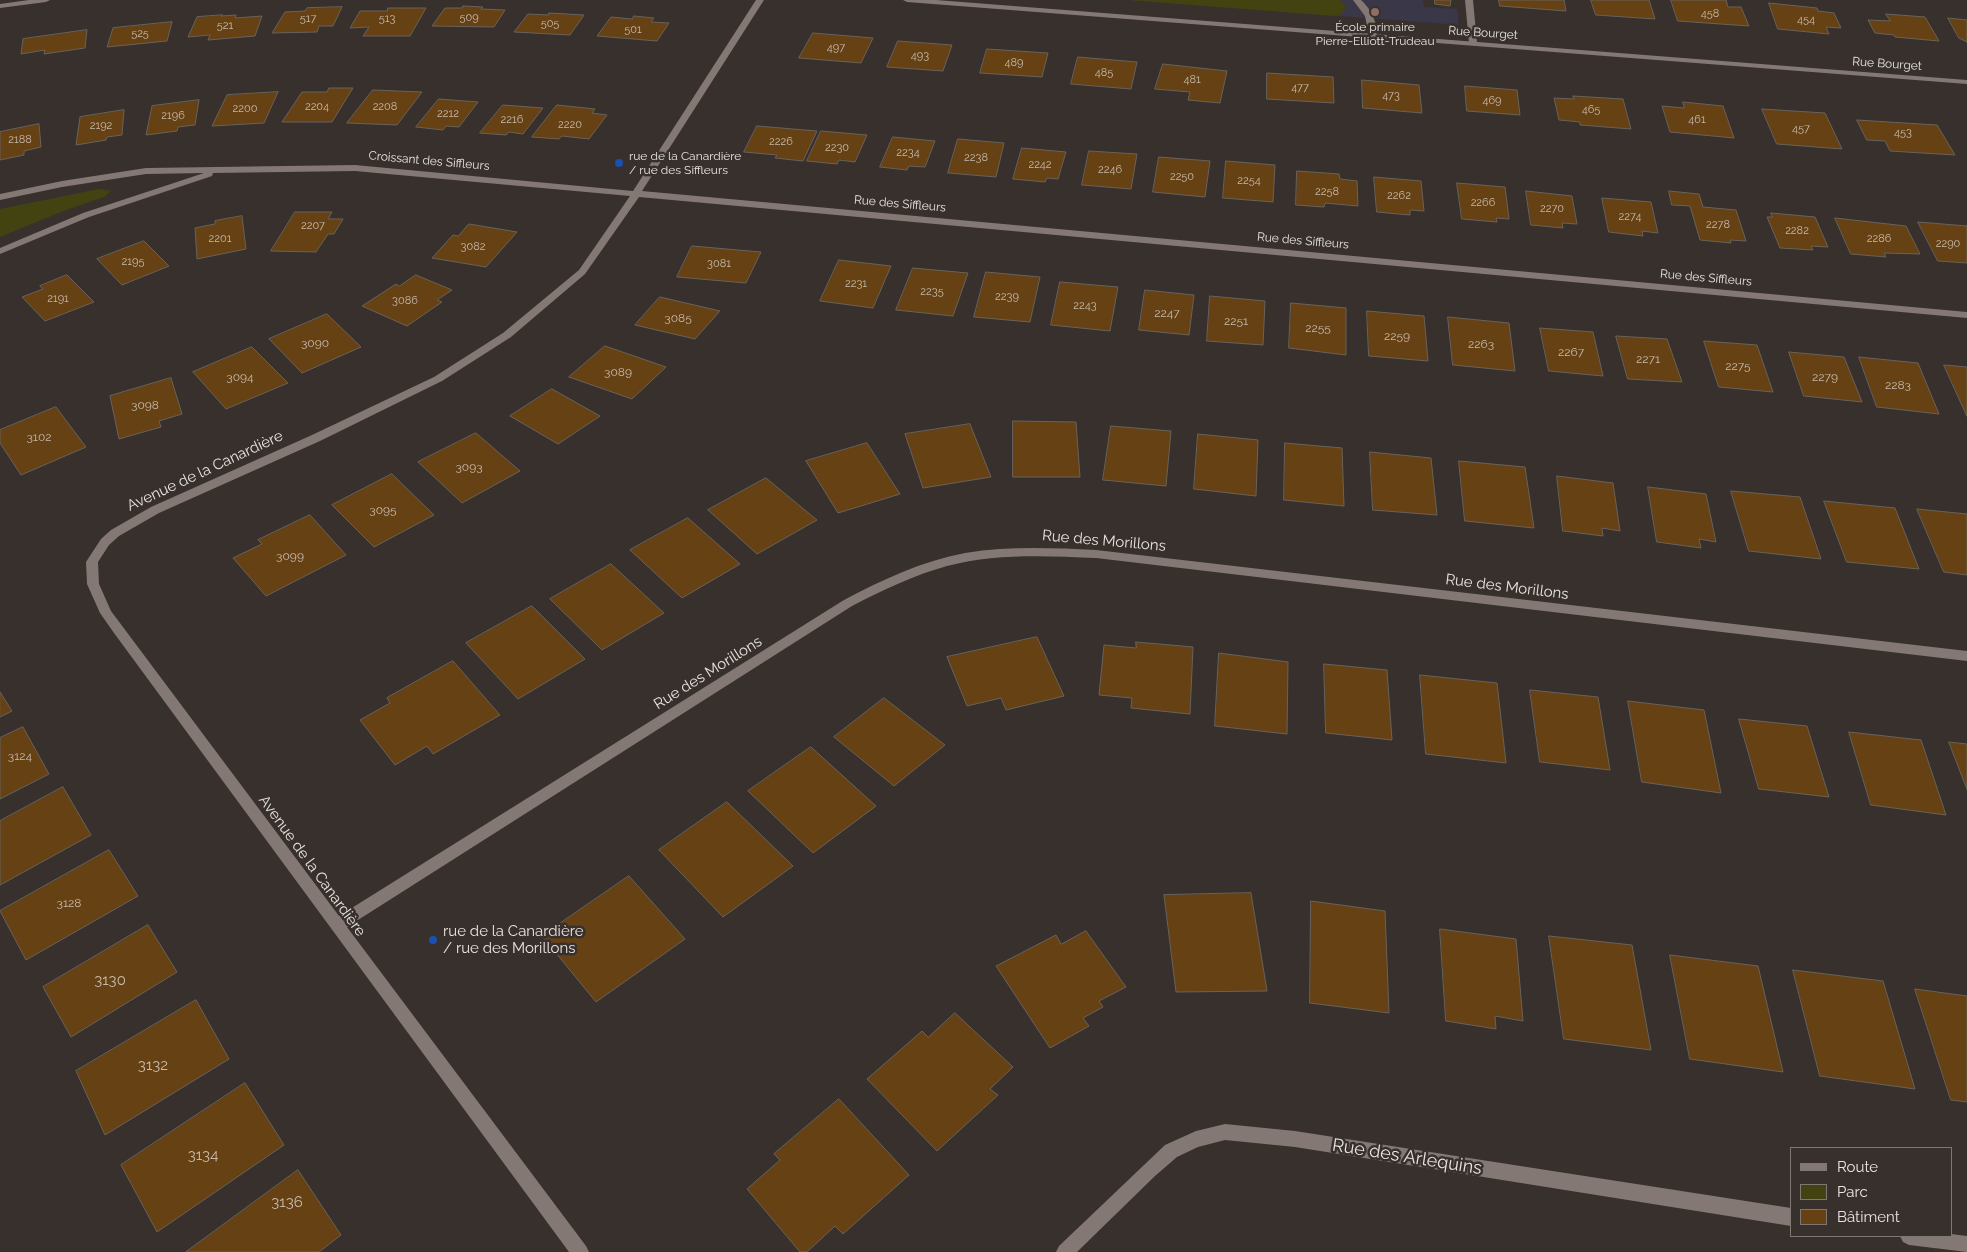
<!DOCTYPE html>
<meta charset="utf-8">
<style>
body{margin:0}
#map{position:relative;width:1967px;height:1252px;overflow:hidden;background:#38302c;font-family:Raleway,sans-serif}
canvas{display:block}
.legend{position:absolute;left:1790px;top:1147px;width:162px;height:90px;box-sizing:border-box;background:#38302c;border:1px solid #7e7874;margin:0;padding:6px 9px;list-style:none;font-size:15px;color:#e8e3e0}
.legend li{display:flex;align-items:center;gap:10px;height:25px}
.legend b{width:25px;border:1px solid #7e7874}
</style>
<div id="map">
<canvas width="1967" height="1252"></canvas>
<ul class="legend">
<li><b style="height:6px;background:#837874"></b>Route</li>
<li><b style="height:14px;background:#424310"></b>Parc</li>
<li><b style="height:14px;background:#654114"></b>Bâtiment</li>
</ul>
</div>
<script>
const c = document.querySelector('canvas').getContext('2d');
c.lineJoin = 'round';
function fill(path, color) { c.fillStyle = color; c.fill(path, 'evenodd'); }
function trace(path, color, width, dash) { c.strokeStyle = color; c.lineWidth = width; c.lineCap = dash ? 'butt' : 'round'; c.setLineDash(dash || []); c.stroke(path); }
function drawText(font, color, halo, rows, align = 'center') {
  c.font = font + ' Raleway,sans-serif'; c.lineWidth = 5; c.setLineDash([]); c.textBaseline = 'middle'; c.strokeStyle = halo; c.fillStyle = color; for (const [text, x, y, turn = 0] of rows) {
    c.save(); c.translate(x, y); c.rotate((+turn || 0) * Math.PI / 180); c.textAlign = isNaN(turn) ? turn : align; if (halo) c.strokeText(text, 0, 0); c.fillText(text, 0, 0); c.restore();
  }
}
fill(new Path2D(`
 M 1128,0 L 1423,0 L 1424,7 L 1457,9 L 1459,25 Z`), '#393748');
fill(new Path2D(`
 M 1128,0 L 1340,0 L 1346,7 L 1342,14 L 1335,16 Z
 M 99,189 L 111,191 L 104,197 L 66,210 L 0,237 L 0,209 Z`), '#424310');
const building = new Path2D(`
 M 1435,0 L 1451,0 L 1450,6 L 1435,4 Z
 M 1499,0 L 1564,0 L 1566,11 L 1500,6 Z
 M 1591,0 L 1649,0 L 1655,19 L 1596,15 Z
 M 1671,0 L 1726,0 L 1728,7 L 1741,7 L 1749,26 L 1678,21 Z
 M 1769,3 L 1817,8 L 1818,11 L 1834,13 L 1841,28 L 1826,27 L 1829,34 L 1778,29 Z
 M 463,6 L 483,7 L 481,9 L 505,10 L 494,27 L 432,26 L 445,8 L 462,8 Z
 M 342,7 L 333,26 L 319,26 L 317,32 L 272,33 L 285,12 L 305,11 L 307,8 Z
 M 388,8 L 426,8 L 410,36 L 363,36 L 369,27 L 350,28 L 360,11 L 387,11 Z
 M 549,13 L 584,15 L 570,35 L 514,32 L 528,14 L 548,15 Z
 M 1886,14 L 1925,17 L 1939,41 L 1895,37 L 1894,35 L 1875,33 L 1868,20 L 1890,21 Z
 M 222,15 L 221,16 L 236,15 L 235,18 L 262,16 L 255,36 L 208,40 L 210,35 L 188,37 L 197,17 Z
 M 634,16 L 654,18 L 651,22 L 669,23 L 657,41 L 597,36 L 611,17 L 632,19 Z
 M 1948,18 L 1967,20 L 1967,42 L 1959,38 Z
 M 172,22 L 167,41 L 107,47 L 113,28 Z
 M 87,30 L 85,48 L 44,54 L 45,50 L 21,54 L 23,39 Z
 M 813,33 L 873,38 L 861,63 L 799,58 Z
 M 898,41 L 952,45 L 943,71 L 887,67 Z
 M 987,49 L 1048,53 L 1042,77 L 980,73 Z
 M 1078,57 L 1137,62 L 1131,89 L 1071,84 Z
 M 1163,64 L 1227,71 L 1220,103 L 1188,100 L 1190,92 L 1155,89 Z
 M 1267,73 L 1333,77 L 1334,103 L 1267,99 Z
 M 1362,80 L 1419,85 L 1422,113 L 1363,108 Z
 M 1465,86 L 1517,90 L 1520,115 L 1467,111 Z
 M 329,88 L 353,88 L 332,122 L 282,122 L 302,92 L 327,92 Z
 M 373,90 L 422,92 L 397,125 L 347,123 Z
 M 278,92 L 264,123 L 212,126 L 227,95 Z
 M 1573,96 L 1623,99 L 1631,129 L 1580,125 L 1580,122 L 1559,120 L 1554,98 L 1574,99 Z
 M 439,99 L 478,102 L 459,127 L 446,126 L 443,130 L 416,127 Z
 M 199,100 L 195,125 L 178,127 L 177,131 L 146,135 L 152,106 Z
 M 1683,102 L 1723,106 L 1734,138 L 1670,132 L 1662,106 L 1684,108 Z
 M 503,105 L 543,108 L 523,134 L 509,132 L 506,135 L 480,133 Z
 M 557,105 L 595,109 L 592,113 L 607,115 L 589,139 L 562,136 L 559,139 L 532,137 Z
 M 1762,109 L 1825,113 L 1842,149 L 1777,144 Z
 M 124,110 L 122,135 L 107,137 L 106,140 L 76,145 L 80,117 Z
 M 1857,120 L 1937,125 L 1955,155 L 1890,151 L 1885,141 L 1867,140 Z
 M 39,124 L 41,147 L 24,151 L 24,155 L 0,160 L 0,132 Z
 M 757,126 L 817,131 L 803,161 L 775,158 L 777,155 L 744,152 Z
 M 821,131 L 867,135 L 855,162 L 839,160 L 837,164 L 807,161 Z
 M 893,137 L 935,141 L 925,167 L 909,166 L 907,170 L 880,167 Z
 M 958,139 L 1004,143 L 996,177 L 948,173 Z
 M 1022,148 L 1066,152 L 1058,179 L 1047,178 L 1045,182 L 1013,179 Z
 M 1089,151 L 1137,154 L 1131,189 L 1082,185 Z
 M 1159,157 L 1210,161 L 1205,197 L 1153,192 Z
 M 1226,161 L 1275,165 L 1273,202 L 1223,198 Z
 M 1297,171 L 1339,174 L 1340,179 L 1357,181 L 1358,206 L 1325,203 L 1324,207 L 1296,205 Z
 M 1374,177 L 1421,181 L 1424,211 L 1410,210 L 1410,215 L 1377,212 Z
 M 1457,183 L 1505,187 L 1509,219 L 1496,218 L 1497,222 L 1462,219 Z
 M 1526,191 L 1572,196 L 1577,224 L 1562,223 L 1563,228 L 1531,225 Z
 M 1669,191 L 1699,194 L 1703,207 L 1736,210 L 1746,241 L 1730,240 L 1731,243 L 1700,240 L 1690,206 L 1672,205 Z
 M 1602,198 L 1651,202 L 1658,233 L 1642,231 L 1643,236 L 1609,232 Z
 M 295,212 L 332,212 L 328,219 L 343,219 L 334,234 L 328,234 L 316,252 L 271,251 Z
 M 1771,213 L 1815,217 L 1828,247 L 1811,246 L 1813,250 L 1780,248 L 1767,217 L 1772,217 Z
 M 242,216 L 246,249 L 197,259 L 195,228 L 215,224 L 215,221 Z
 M 1835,218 L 1906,226 L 1920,254 L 1884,253 L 1886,257 L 1851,254 Z
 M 1918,222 L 1967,226 L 1967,263 L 1938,261 Z
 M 469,224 L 517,232 L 486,267 L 432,258 L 453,235 L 458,236 Z
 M 144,241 L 169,266 L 122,285 L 97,259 Z
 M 692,246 L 761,252 L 746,283 L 677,277 Z
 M 839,260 L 891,266 L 873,308 L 820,301 Z
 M 913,268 L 968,273 L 953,316 L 896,310 Z
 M 986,272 L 1040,277 L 1030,322 L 974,317 Z
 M 67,275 L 94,302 L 45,321 L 22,297 L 43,289 L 40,286 Z
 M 416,275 L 452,290 L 437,300 L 442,302 L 407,326 L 362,306 L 396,284 L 399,286 Z
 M 1060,282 L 1118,287 L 1110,331 L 1051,325 Z
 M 1145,290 L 1194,295 L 1189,335 L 1139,330 Z
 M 1210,296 L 1265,301 L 1263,345 L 1207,341 Z
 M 660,297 L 720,311 L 695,339 L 635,325 Z
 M 1291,303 L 1346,308 L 1346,355 L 1289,348 Z
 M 1367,311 L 1424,316 L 1428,361 L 1369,356 Z
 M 327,314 L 361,347 L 302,373 L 269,339 Z
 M 1448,317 L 1509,323 L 1515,371 L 1453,365 Z
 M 1540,328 L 1593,332 L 1603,376 L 1549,371 Z
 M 1616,336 L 1667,339 L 1682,382 L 1628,379 Z
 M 1704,341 L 1757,345 L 1773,392 L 1719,387 Z
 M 605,346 L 666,367 L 632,399 L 569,377 Z
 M 252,347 L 288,383 L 226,409 L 193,372 Z
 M 1789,352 L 1844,357 L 1862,402 L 1804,396 Z
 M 1859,357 L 1918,363 L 1939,414 L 1877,407 Z
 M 1944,365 L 1967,367 L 1967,416 Z
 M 171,378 L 182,414 L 159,421 L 161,427 L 119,439 L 110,396 Z
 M 552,389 L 600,416 L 558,444 L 510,416 Z
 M 56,407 L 86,447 L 21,475 L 0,443 L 0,430 Z
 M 1013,421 L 1076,422 L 1080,477 L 1013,477 Z
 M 970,424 L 991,477 L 923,488 L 905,434 Z
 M 1111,426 L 1171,431 L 1166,486 L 1103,480 Z
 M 476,433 L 520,471 L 462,503 L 418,462 Z
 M 1198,434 L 1258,440 L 1256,496 L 1194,489 Z
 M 867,443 L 900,494 L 838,513 L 806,461 Z
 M 1285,443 L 1342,448 L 1344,506 L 1284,500 Z
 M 1370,452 L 1431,458 L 1437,515 L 1373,510 Z
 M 1459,461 L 1525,467 L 1534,528 L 1465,521 Z
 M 392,474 L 434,515 L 374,547 L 332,505 Z
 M 1557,476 L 1613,483 L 1620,531 L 1602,528 L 1603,536 L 1563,531 Z
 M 766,478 L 817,520 L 757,554 L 708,510 Z
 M 1648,487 L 1706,494 L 1716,542 L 1699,539 L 1701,548 L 1657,542 Z
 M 1731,491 L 1800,497 L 1821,559 L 1749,551 Z
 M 1824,501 L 1895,508 L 1919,569 L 1847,562 Z
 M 1917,509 L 1967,514 L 1967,575 L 1944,572 Z
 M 310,515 L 346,555 L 266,596 L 233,558 L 262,544 L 258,540 Z
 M 688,518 L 740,564 L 682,598 L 630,550 Z
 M 611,564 L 664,613 L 602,650 L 550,599 Z
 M 532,606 L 585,659 L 518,699 L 466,643 Z
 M 1037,637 L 1064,696 L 1006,710 L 1001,698 L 967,706 L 947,657 Z
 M 1136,642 L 1193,647 L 1190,714 L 1131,708 L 1132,698 L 1099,695 L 1104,645 L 1136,648 Z
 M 1219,653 L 1288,662 L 1287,734 L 1215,726 Z
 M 453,661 L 500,715 L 433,754 L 427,746 L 395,765 L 360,720 L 390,703 L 387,698 Z
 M 1324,664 L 1387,670 L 1392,740 L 1326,733 Z
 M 1420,675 L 1497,683 L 1506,763 L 1426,754 Z
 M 1530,690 L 1598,697 L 1610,770 L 1540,762 Z
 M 0,692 L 12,711 L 0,717 Z
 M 884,698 L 945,745 L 894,786 L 834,737 Z
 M 1628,701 L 1704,710 L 1721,793 L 1642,782 Z
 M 1739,719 L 1807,726 L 1829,797 L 1759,789 Z
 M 23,727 L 49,774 L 0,799 L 0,738 Z
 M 1849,732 L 1921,740 L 1946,815 L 1871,805 Z
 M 1949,742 L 1967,744 L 1967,789 Z
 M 811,747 L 876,806 L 813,853 L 748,791 Z
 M 63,787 L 91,835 L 0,885 L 0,821 Z
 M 727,802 L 793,866 L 723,917 L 659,850 Z
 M 109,850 L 138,896 L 26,960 L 0,911 Z
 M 629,876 L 685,939 L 596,1002 L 542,936 Z
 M 1251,893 L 1267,991 L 1176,992 L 1164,895 Z
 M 1311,901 L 1385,911 L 1389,1013 L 1310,1003 Z
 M 148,925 L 177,972 L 71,1037 L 43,987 Z
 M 1440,929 L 1516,939 L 1523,1021 L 1495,1016 L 1496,1029 L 1446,1021 Z
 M 1086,931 L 1126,987 L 1099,1001 L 1103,1007 L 1083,1018 L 1089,1026 L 1050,1048 L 996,966 L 1056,935 L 1061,944 Z
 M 1549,936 L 1632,945 L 1651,1050 L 1564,1039 Z
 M 1670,955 L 1758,966 L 1783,1072 L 1690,1059 Z
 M 1793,970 L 1883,981 L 1915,1089 L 1820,1076 Z
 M 1915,989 L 1967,996 L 1967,1102 L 1951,1100 Z
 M 196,1000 L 229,1059 L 105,1135 L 76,1071 Z
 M 955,1013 L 1013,1067 L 990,1089 L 998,1095 L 937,1151 L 867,1079 L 922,1031 L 928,1037 Z
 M 245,1083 L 284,1145 L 157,1232 L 121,1165 Z
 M 839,1099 L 909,1175 L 843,1234 L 835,1226 L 807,1252 L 800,1252 L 747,1189 L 780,1160 L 774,1154 Z
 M 298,1170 L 341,1235 L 319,1252 L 186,1252 Z`);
fill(building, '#654114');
trace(building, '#69625b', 1);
fill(new Path2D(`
 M 1353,0 L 1361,0 C 1371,9 1379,24 1376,38 L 1369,36 L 1365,16 Z
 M 1465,0 L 1473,0 L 1477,43 L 1473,45 L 1469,43 Z`), '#837874');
fill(new Path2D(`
 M 756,0 L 764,0 L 642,191 L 1967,312 L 1967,318 L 639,197 L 585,274 L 511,337 L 442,381 L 320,441 L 159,513 L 119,536 L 109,545 L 98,562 L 99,584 L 111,611 L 339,916 L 844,600 C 882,580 922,561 965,553 C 1009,546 1052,548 1096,550 L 1967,651 L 1967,661 L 1096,558 C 1046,556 996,553 947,566 C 914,575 883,590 852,606 L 347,927 L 586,1246 L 589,1252 L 569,1252 L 114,633 L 100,613 L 87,584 L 86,562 L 101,539 L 111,530 L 151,507 L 312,435 L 434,377 L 503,333 L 579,270 L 630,196 L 355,171 L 213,173 L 212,176 L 89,217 L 0,254 L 0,248 L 83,213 L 204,173 L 146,174 L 62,187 L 0,200 L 0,194 L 62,181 L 146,168 L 355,165 L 633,191 Z
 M 1225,1124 L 1295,1131 L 1791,1208 L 1791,1226 L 1295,1147 L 1225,1140 L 1198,1147 L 1177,1157 L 1155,1176 L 1077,1252 L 1056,1252 L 1059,1246 L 1165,1145 L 1196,1131 Z
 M 1951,1234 L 1967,1236 L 1967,1252 L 1909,1245 L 1903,1242 L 1900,1236 L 1951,1236 Z`), '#837874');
fill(new Path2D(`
 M 29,0 L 50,0 L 46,2 L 0,8 L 0,4 Z
 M 903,0 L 936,0 L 1967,80 L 1967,84 L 907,2 Z`), '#837874');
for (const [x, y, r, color] of [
 [1375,12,5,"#8d6e63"],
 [619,163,5,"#1a4fb4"],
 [433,940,5,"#1a4fb4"]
]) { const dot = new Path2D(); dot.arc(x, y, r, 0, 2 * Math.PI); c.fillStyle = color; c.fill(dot); trace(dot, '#38302c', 2); }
drawText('11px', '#c7baad', null, [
 ["458",1710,14],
 ["509",469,18],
 ["517",308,19],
 ["513",387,19],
 ["454",1806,20],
 ["505",550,24],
 ["521",225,26],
 ["501",633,30],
 ["525",140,34],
 ["497",836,48],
 ["493",920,56],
 ["489",1014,63],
 ["485",1104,73],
 ["481",1192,80],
 ["477",1300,88],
 ["473",1391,96],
 ["469",1492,101],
 ["2204",317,107],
 ["2208",385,107],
 ["2200",245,109],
 ["465",1591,110],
 ["2212",448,114],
 ["2196",173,116],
 ["2216",512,120],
 ["461",1697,120],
 ["2220",570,125],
 ["2192",101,126],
 ["457",1801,129],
 ["453",1903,133],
 ["2188",20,140],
 ["2226",781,142],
 ["2230",837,148],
 ["2234",908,153],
 ["2238",976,158],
 ["2242",1040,165],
 ["2246",1110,170],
 ["2250",1182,177],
 ["2254",1249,181],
 ["2258",1327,192],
 ["2262",1399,196],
 ["2266",1483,203],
 ["2270",1552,209],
 ["2274",1630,217],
 ["2278",1718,225],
 ["2207",313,226],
 ["2282",1797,231],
 ["2201",220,239],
 ["2286",1879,239],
 ["2290",1948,244],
 ["3082",473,247],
 ["2195",133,262],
 ["3081",719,264],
 ["2231",856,284],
 ["2235",932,292],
 ["2239",1007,297],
 ["2191",58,299],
 ["3086",405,301],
 ["2243",1085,306]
]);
drawText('12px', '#e8e3e0', '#38302c', [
 ["École primaire",1375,27],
 ["Pierre-Elliott-Trudeau",1375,41],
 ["rue de la Canardière",629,156,"left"],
 ["/ rue des Siffleurs",629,170,"left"]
]);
drawText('12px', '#e8e3e0', '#38302c', [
 ["Rue Bourget",1483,33,4],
 ["Rue Bourget",1887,64,4],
 ["Croissant des Siffleurs",429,161,5],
 ["Rue des Siffleurs",900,204,5],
 ["Rue des Siffleurs",1303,241,5],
 ["Rue des Siffleurs",1706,278,5]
]);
drawText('12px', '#c7baad', null, [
 ["2247",1167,313],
 ["3085",678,318],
 ["2251",1236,321],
 ["2255",1318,328],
 ["2259",1397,336],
 ["3090",315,343],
 ["2263",1481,344],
 ["2267",1571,352],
 ["2271",1648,359],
 ["2275",1738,366],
 ["3089",618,372],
 ["3094",240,377],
 ["2279",1825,377],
 ["2283",1898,385],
 ["3098",145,405],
 ["3102",39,437],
 ["3093",469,467],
 ["3095",383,510],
 ["3099",290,556],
 ["3124",20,756],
 ["3128",69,903]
]);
drawText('15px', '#e8e3e0', '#38302c', [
 ["Avenue de la Canardière",205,471,-25],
 ["Rue des Morillons",1104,541,5],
 ["Rue des Morillons",1507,587,7],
 ["Rue des Morillons",708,673,-32],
 ["Avenue de la Canardière",312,866,54]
]);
drawText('15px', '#e8e3e0', '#38302c', [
 ["rue de la Canardière",443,931],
 ["/ rue des Morillons",443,948]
], 'left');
drawText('15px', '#c7baad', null, [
 ["3130",110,980],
 ["3132",153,1065],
 ["3134",203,1155],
 ["3136",287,1202]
]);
drawText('18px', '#e8e3e0', '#38302c', [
 ["Rue des Arlequins",1407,1157,9]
]);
</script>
